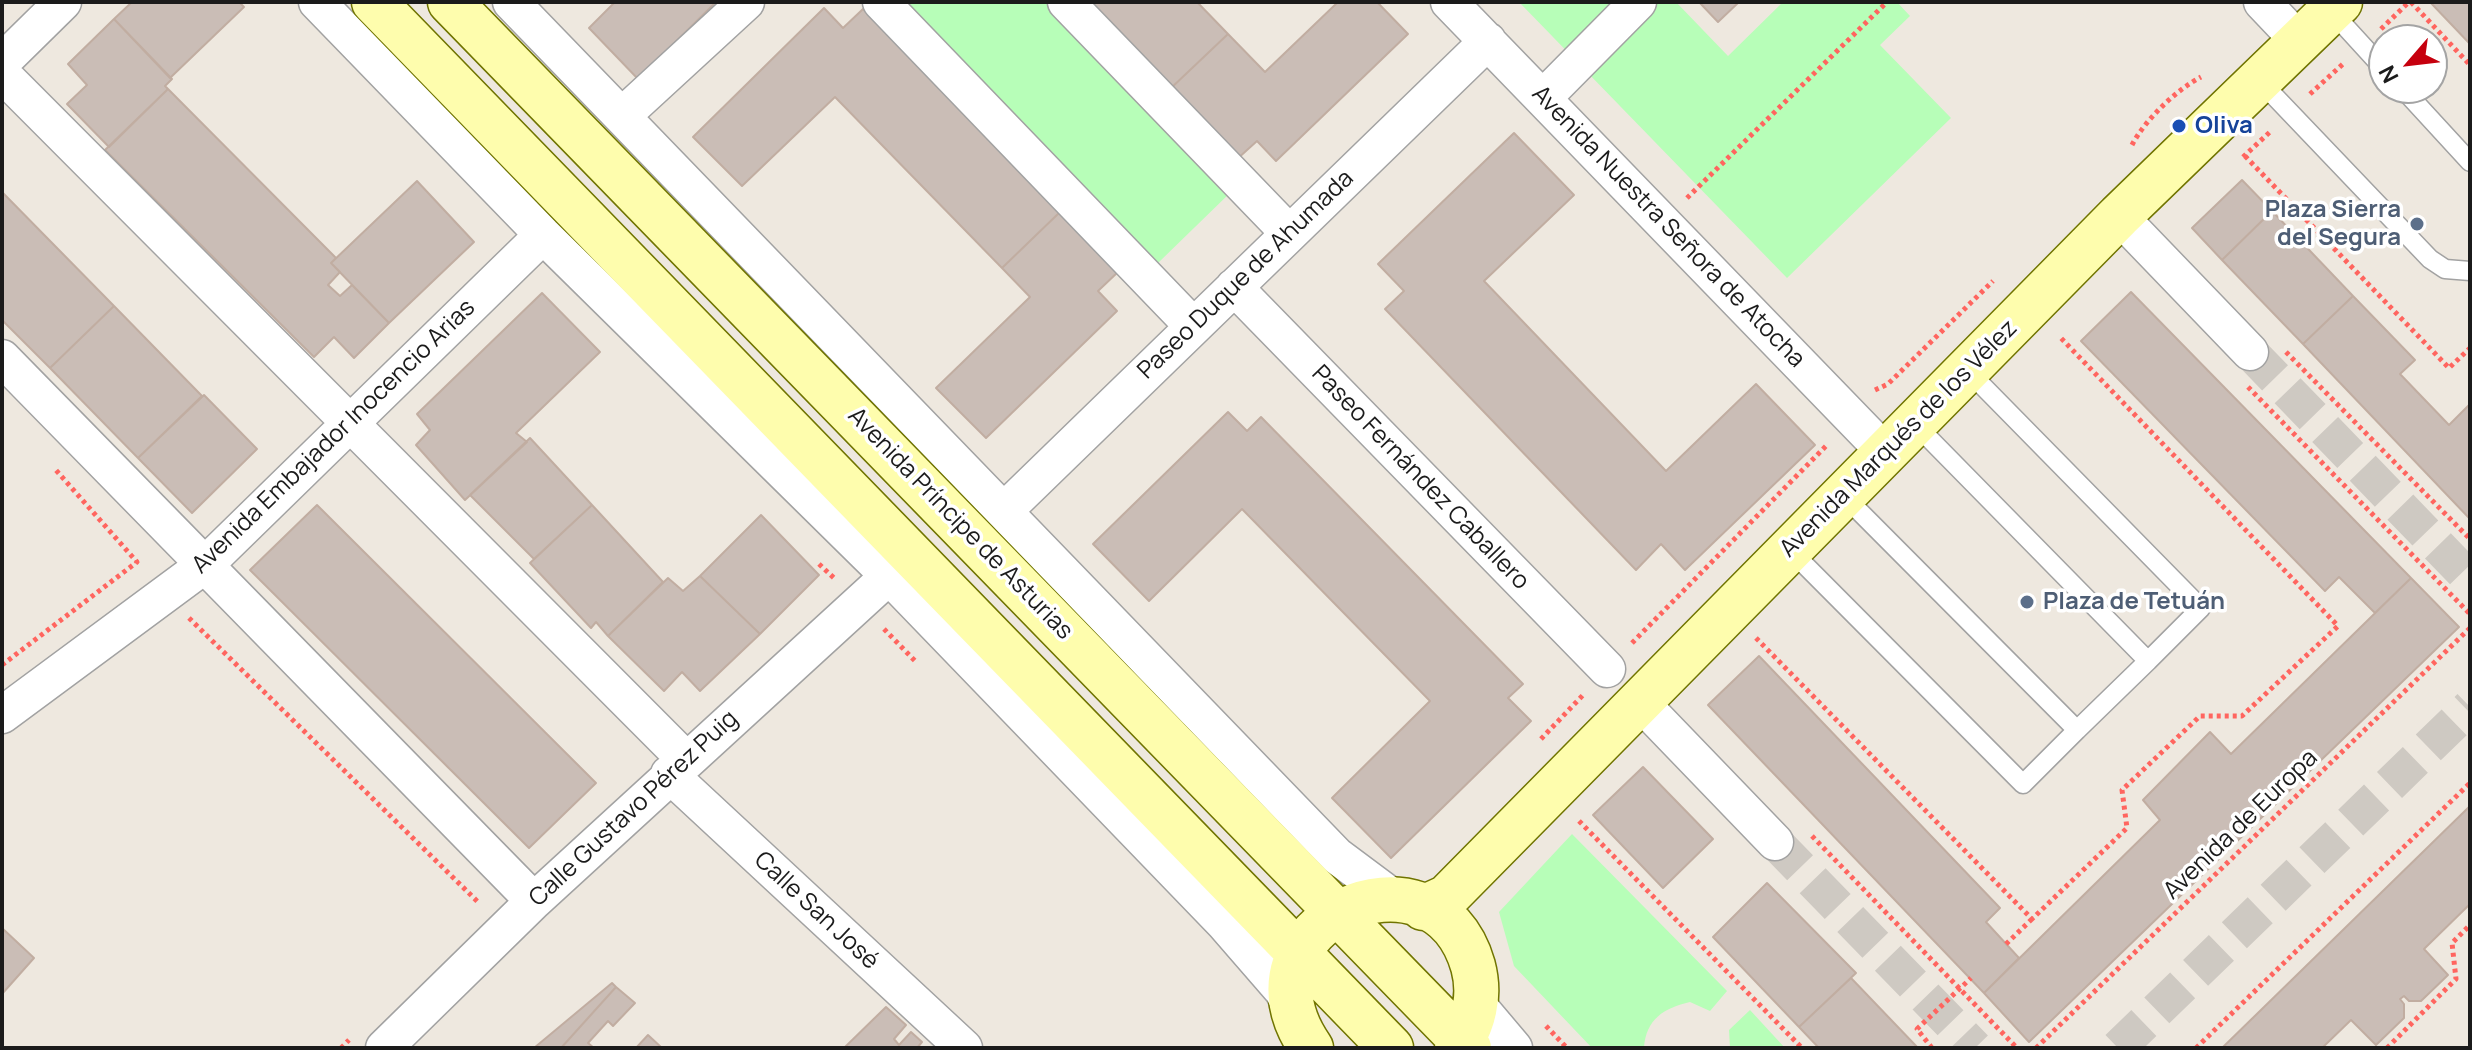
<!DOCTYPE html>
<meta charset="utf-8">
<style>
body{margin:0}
#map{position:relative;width:2472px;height:1050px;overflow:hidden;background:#eee8df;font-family:Manrope,sans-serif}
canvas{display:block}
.frame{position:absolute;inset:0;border:4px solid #1b1b1b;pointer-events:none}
.north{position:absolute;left:2368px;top:24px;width:80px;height:80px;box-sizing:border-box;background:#fff;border:2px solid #a4a4a4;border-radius:50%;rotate:242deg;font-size:22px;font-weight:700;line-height:32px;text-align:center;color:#1b1b1b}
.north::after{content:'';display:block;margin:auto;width:28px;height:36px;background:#c6000e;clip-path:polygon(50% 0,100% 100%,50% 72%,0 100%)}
</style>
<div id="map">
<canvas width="2472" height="1050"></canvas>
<div class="frame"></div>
<div class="north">N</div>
</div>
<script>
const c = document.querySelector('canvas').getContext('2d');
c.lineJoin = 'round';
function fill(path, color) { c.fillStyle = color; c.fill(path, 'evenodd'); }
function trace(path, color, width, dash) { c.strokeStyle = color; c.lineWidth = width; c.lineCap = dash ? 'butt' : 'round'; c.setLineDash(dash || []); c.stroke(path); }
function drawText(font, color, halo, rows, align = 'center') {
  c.font = font + ' Manrope,sans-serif'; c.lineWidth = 7; c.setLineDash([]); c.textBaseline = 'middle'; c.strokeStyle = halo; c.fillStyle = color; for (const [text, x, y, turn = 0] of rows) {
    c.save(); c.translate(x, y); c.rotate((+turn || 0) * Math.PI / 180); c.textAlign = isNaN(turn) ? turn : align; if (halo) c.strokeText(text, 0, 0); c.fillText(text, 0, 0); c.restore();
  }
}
fill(new Path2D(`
 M 903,2 L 1046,2 L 1231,192 L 1158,263 Z
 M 1519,2 L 1676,2 L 1728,56 L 1783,2 L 1897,2 L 1910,16 L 1880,45 L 1951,118 L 1787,278 Z
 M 1572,834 L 1727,991 L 1710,1011 L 1690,1002 C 1664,1008 1646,1019 1644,1048 L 1592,1048 L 1514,966 L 1499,912 Z
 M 1750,1010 L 1785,1048 L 1730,1048 L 1729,1030 Z`), '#b7feb8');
const building = new Path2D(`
 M 132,2 L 239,2 L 244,7 L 170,78 L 114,19 Z
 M 615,2 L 716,2 L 638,79 L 589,28 Z
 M 1084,2 L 1197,2 L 1228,34 L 1169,90 Z
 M 1338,2 L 1377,2 L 1408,34 L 1276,161 L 1257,141 L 1236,160 L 1169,90 L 1228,34 L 1265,72 Z
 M 1699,2 L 1739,2 L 1718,22 Z
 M 2430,2 L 2470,2 L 2470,44 Z
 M 824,8 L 843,28 L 863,9 L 1060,212 L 1002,268 L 835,97 L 742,186 L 693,137 Z
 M 114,19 L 172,79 L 165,86 L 168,89 L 109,147 L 67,104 L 87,85 L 68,64 Z
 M 168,89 L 336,258 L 331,263 L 340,272 L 328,285 L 340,296 L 352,285 L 389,323 L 354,358 L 334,337 L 314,357 L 105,150 Z
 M 1514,133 L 1574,195 L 1484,281 L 1666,471 L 1756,384 L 1815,445 L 1685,570 L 1661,544 L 1636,570 L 1385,309 L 1404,291 L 1378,264 Z
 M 2242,180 L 2272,211 L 2222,260 L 2192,228 Z
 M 417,181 L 474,242 L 389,323 L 331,263 Z
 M 2,192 L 114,306 L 50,368 L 2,320 Z
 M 2272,211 L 2353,296 L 2303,344 L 2222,260 Z
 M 1060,212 L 1119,271 L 1098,291 L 1117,311 L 986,438 L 936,388 L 1030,297 L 1002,268 Z
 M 2131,292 L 2411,578 L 2375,613 L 2339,577 L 2325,591 L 2081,341 Z
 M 542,293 L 600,352 L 516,433 L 527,442 L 465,500 L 416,445 L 430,430 L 417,414 Z
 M 2353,296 L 2415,360 L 2400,374 L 2449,425 L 2470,404 L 2470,519 L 2303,344 Z
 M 114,306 L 202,396 L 138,458 L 50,368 Z
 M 204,395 L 257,449 L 192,513 L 138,458 Z
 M 1228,412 L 1247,431 L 1261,417 L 1523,684 L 1508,698 L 1531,721 L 1391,858 L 1332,798 L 1430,701 L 1242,509 L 1149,601 L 1093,544 Z
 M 530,438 L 592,505 L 534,559 L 470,495 Z
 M 317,505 L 596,783 L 529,848 L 250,570 Z
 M 592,505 L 663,582 L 608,636 L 596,622 L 591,628 L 530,563 Z
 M 761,515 L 819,575 L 760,634 L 700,576 Z
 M 700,576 L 760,634 L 700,691 L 682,672 L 664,691 L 608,636 L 668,578 L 683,591 Z
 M 2411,578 L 2459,627 L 2029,1042 L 1984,993 L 2160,820 L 2143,800 L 2210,732 L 2231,754 Z
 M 1759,656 L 2000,908 L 1986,922 L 2019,958 L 1984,993 L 1708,705 Z
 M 1643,767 L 1713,839 L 1663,888 L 1593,815 Z
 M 2470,806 L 2470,904 L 2424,949 L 2448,975 L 2421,1001 L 2409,1001 L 2404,996 L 2400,999 L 2404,1004 L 2404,1018 L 2376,1045 L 2351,1020 L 2322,1048 L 2222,1048 Z
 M 1767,883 L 1856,973 L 1799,1027 L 1713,937 Z
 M 2,928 L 34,958 L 2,994 Z
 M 1851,978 L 1918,1048 L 1819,1048 L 1799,1027 Z
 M 612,983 L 616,987 L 561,1048 L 534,1048 Z
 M 616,987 L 635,1003 L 613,1026 L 608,1021 L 588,1043 L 594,1048 L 561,1048 Z
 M 886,1007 L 906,1025 L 894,1039 L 899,1045 L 911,1032 L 922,1042 L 917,1048 L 844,1048 Z
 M 648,1035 L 662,1048 L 636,1048 Z`);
fill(building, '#cabdb6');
trace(building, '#c1ada1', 2);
trace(new Path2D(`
 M 2250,352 L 2470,579
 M 1775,842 L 1975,1048
 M 2118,1048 L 2470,707`), '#cec9c2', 36, [36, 18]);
const lane = new Path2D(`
 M 2331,11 L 2384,69
 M 2259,80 L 2430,259 L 2445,269 L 2470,271
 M 2402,88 L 2470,162
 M 1967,370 L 2201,608 L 2148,661
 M 1844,496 L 2077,730 L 2148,661 L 1915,424
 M 1790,550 L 2023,784 L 2077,730`);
const street = new Path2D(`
 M 317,2 L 543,235 L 889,576 L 1224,923 L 1283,991 L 1295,1016
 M 511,2 L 1337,856 L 1396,900
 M 881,2 L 1193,326
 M 1066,2 L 1289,233
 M 1449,2 L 1886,453
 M 2262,2 L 2300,42
 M 2,62 L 63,2
 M 2,74 L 686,760
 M 1543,98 L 1638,2
 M 622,116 L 746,2
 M 2119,216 L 2250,352
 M 1234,287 L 1607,669
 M 2,358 L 534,901
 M 1005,510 L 1488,41
 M 1640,702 L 1775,842
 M 2,715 L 206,564 L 543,235
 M 669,774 L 964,1048
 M 1476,1003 L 1514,1048
 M 384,1048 L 534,901 L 889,576`);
const secondary = new Path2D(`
 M 374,2 L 1391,1048
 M 450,2 L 1469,1048
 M 1423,908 L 1447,897 L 2119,216 L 2340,2
 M 1311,1048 C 1225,925 1434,830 1473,966 C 1481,996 1474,1024 1457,1048`);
trace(lane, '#a2a2a2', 21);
trace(street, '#a2a2a2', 39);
trace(secondary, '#707400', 47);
trace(new Path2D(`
 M 2411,2 L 2470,65
 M 2381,29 L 2409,2
 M 2310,94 L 2344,63
 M 2132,145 C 2145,120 2176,90 2201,77
 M 2245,156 L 2449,368 L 2470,348
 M 2243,157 L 2271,131
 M 1687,198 L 1887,2
 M 2286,352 L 2470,539
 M 2248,387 L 2470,614
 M 1875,390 L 1888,384 L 1993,281
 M 819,564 L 835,579
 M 189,618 L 479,903
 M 884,629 L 916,662
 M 1756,638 L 2032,919 L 2127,828 L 2122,790 L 2200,716 L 2242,716 L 2338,626 L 2059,336
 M 1632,643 L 1827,445
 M 2,665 L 137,562 L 55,469
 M 1541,739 L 1584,694
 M 1579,821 L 1802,1048
 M 1812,836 L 2017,1048
 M 2006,944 L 2032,919
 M 1546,1026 L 1567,1048
 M 341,1048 L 349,1040
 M 1932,1048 L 1917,1029 L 1971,978
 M 2036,1048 L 2470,628
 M 2196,1048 L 2470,783
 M 2387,1048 L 2456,979 L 2452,943 L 2470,925`), '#ff655f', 5, [4, 4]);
trace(lane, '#fff', 18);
trace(street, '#fff', 36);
trace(secondary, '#fefdad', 44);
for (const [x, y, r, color] of [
 [2179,126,8,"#1a4fb4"],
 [2417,224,8,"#5c6f8a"],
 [2027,602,8,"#5c6f8a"]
]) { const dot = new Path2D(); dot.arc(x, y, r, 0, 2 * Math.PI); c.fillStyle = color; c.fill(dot); trace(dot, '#fff', 3); }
drawText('bold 24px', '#164399', '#fff', [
 ["Oliva",2195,126]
], 'left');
drawText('bold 24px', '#4e5e75', '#fff', [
 ["Plaza Sierra",2401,210],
 ["del Segura",2401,238],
 ["Plaza de Tetuán",2043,602,"left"]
], 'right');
drawText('24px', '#1b1b1b', '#fff', [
 ["Avenida Nuestra Señora de Atocha",1668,227,46],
 ["Paseo Duque de Ahumada",1246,275,-44],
 ["Avenida Embajador Inocencio Arias",334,437,-44],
 ["Avenida Marqués de los Vélez",1899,439,-45],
 ["Paseo Fernández Caballero",1420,478,46],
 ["Avenida Príncipe de Asturias",960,524,46],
 ["Calle Gustavo Pérez Puig",634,809,-43],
 ["Avenida de Europa",2241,825,-44],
 ["Calle San José",816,911,43]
]);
</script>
